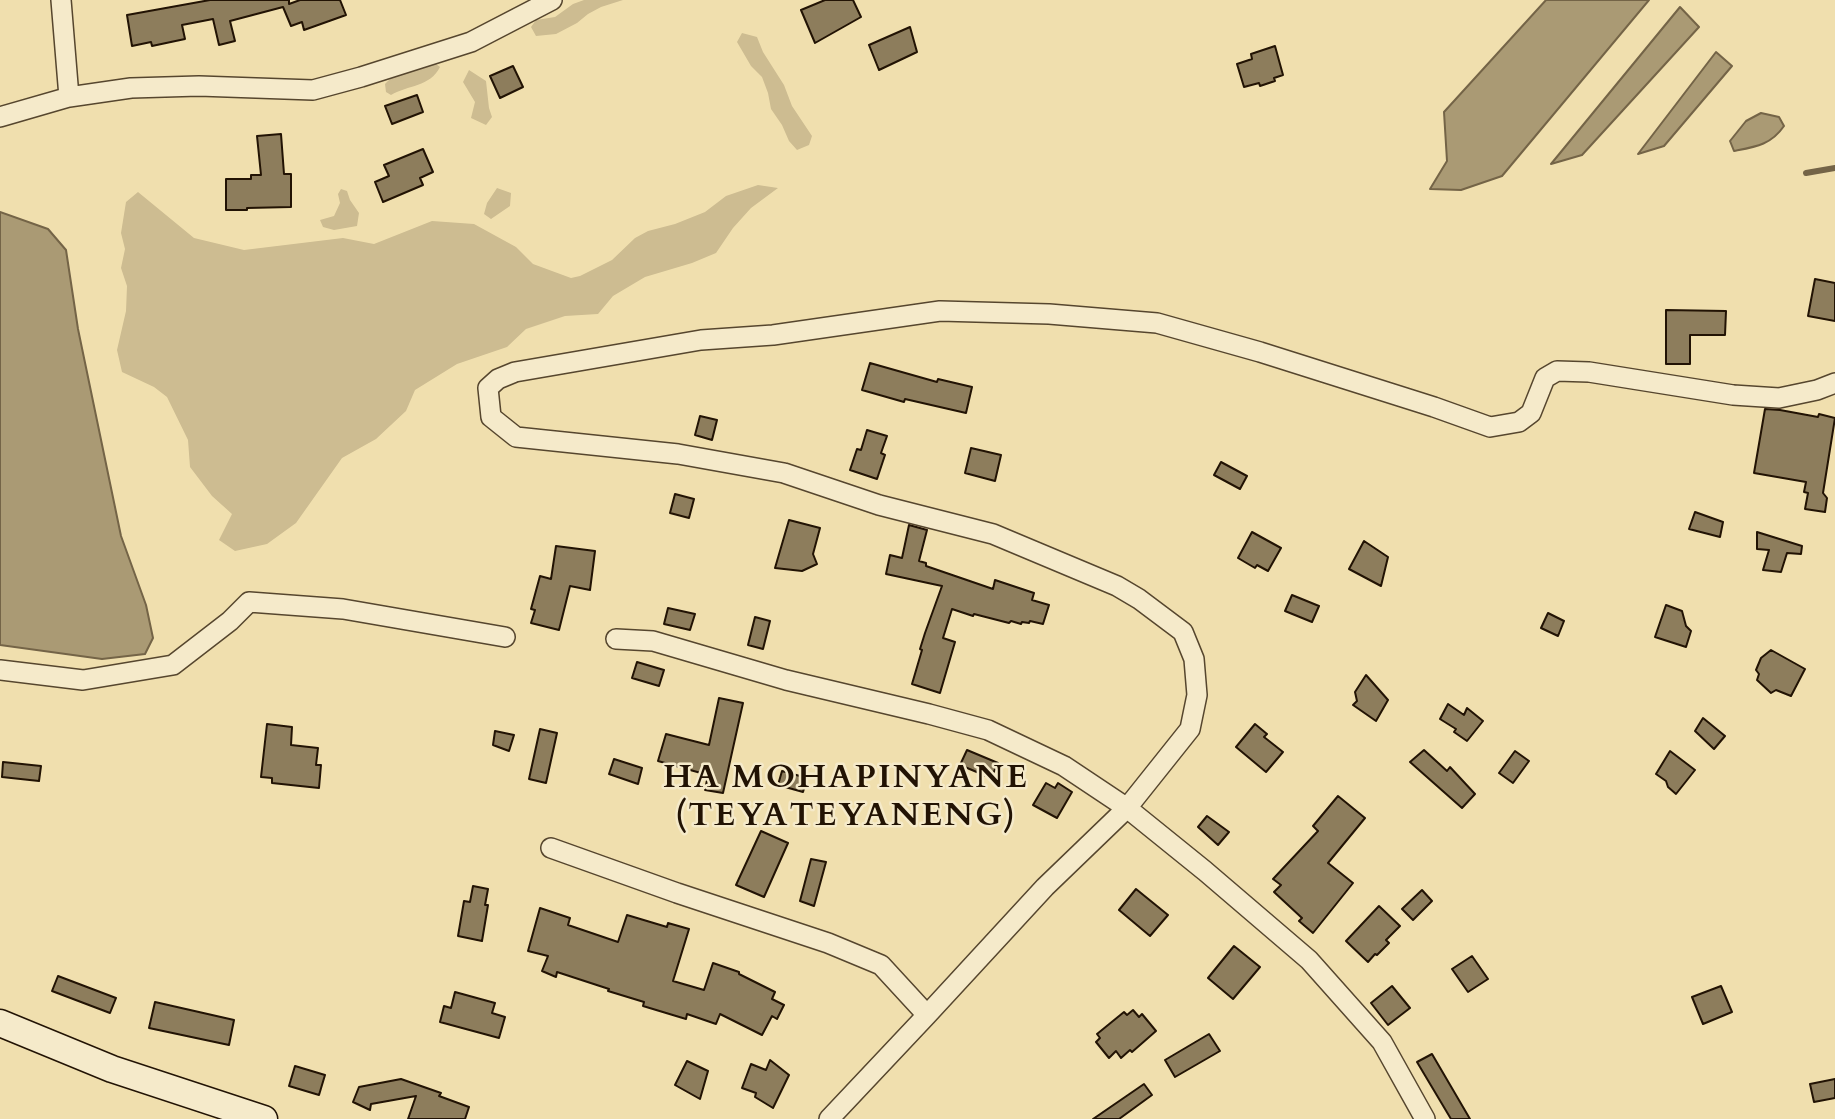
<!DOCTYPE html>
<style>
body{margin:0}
canvas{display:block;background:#f0dfae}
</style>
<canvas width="1835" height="1119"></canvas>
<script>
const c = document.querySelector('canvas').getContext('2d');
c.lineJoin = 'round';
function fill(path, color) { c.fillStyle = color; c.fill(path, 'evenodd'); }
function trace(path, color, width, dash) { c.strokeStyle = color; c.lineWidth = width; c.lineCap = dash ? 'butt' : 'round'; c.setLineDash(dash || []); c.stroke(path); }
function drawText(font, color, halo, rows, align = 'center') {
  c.font = font + ' Cardo,serif'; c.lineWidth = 5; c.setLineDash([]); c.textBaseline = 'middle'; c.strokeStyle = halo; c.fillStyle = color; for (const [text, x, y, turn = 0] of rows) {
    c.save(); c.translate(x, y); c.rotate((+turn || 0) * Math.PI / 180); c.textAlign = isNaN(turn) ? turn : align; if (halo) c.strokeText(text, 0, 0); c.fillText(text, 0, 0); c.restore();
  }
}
fill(new Path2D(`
 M 584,0 L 623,0 L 601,7 L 588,14 L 577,23 L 556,34 L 536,36 L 531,27 L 536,20 L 555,17 L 573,4 Z
 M 742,33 L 757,37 L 763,52 L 784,85 L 792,106 L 812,136 L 809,145 L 797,150 L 789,141 L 782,125 L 771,109 L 768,93 L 762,77 L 751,66 L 737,42 Z
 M 436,64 L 440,67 C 430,87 408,85 391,95 L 386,92 L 385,84 C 398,69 419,71 436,64 Z
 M 469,70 L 486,81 L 489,108 L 492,117 L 486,125 L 471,118 L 475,102 L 463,82 Z
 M 758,185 L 778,188 L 751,208 L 733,228 L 716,253 L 692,263 L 645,277 L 613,296 L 598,314 L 565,316 L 526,329 L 507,347 L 457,364 L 415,390 L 406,411 L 376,439 L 342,458 L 296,523 L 267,544 L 235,551 L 219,540 L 232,514 L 212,496 L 190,467 L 188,440 L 167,397 L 154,387 L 122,372 L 117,350 L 126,311 L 127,286 L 121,268 L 125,249 L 121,233 L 126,202 L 138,192 L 194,238 L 244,250 L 343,238 L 374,244 L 432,221 L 474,224 L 516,247 L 533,264 L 571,278 L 580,276 L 612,260 L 635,238 L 648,231 L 675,224 L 705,212 L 726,196 Z
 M 497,188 L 511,193 L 510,206 L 491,219 L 484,214 L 487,203 Z
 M 341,189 L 347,191 L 350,200 L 359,213 L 357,226 L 334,230 L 323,227 L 320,220 L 334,216 L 340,203 L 338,194 Z`), '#cdbc91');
const water = new Path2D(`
 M 1546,0 L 1649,0 L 1502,176 L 1461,190 L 1430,189 L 1447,161 L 1444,112 Z
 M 1680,7 L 1699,27 L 1582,155 L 1551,164 Z
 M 1716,52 L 1732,66 L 1664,146 L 1638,154 Z
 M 1761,113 L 1779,117 L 1784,126 C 1771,145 1755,147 1734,151 L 1730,141 L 1746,121 Z
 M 0,212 L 48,229 L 66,250 L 78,329 L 121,536 L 146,605 L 153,638 L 145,654 L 102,659 L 0,645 Z`);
fill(water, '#aa9a74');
trace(water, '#746447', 2);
trace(new Path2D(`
 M 1806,173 L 1835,168`), '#746447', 6);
const building = new Path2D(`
 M 210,0 L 289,0 L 289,4 L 300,0 L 340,0 L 346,15 L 304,30 L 302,22 L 291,26 L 283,7 L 230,21 L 235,41 L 219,45 L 213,19 L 182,25 L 185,39 L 152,46 L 151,42 L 132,46 L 127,15 Z
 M 825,0 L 853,0 L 861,17 L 815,43 L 801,10 Z
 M 910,27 L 917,52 L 879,70 L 869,45 Z
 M 1275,46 L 1283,75 L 1274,78 L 1275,81 L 1260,86 L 1259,83 L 1244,87 L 1237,64 L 1252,59 L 1251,54 Z
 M 513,66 L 523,87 L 500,98 L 490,76 Z
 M 417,95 L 423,112 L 392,124 L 385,106 Z
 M 281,134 L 284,174 L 291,174 L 291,207 L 247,208 L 247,210 L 226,210 L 226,179 L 251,179 L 251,175 L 261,175 L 257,136 Z
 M 423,149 L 433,172 L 420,178 L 423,185 L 383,202 L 375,182 L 389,176 L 384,165 Z
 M 1815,279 L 1835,283 L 1835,321 L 1808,316 Z
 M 1666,310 L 1726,311 L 1725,335 L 1690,335 L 1690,364 L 1666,364 Z
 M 870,363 L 937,382 L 938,379 L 972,387 L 966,413 L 905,399 L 904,402 L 862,390 Z
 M 1765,409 L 1780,410 L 1818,417 L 1819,414 L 1835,418 L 1823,493 L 1827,498 L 1825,512 L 1805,509 L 1808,493 L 1804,492 L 1806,482 L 1754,473 Z
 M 700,416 L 717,420 L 712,440 L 695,435 Z
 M 867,430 L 887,436 L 881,453 L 885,455 L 877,479 L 850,470 L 857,449 L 861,450 Z
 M 971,448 L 1001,455 L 995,481 L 965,473 Z
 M 1221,462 L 1247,476 L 1240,489 L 1214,475 Z
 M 675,494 L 694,499 L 689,518 L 670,513 Z
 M 1695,512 L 1723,522 L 1720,537 L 1689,529 Z
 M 789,520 L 820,528 L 813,554 L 817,564 L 802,571 L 775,568 Z
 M 909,525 L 927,530 L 919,561 L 926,563 L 926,566 L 993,589 L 995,580 L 1034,593 L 1032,600 L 1049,605 L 1043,624 L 1030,621 L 1029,623 L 1022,622 L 1021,624 L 1011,621 L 1009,623 L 974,614 L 973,616 L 952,609 L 943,638 L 955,642 L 940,693 L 912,684 L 922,650 L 920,649 L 925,633 L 942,586 L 886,574 L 890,555 L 902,558 Z
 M 1252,532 L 1281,548 L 1268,571 L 1257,565 L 1255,568 L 1238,558 Z
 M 1757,532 L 1802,546 L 1801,554 L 1787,553 L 1781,572 L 1763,570 L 1769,550 L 1757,549 Z
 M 1364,541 L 1388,557 L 1381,586 L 1349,569 Z
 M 556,546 L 595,551 L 590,590 L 570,586 L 559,630 L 531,623 L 535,610 L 531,609 L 540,576 L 551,579 Z
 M 1292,595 L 1319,606 L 1312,622 L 1285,611 Z
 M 1666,605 L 1682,611 L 1686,626 L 1691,631 L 1686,647 L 1655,637 Z
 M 668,608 L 695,614 L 690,630 L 664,624 Z
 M 1548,613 L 1564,621 L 1558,636 L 1541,628 Z
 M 755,617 L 770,621 L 763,649 L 748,645 Z
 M 1771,650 L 1805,669 L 1791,696 L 1776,690 L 1771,693 L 1757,680 L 1759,674 L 1756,670 L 1761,658 Z
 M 637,662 L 664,670 L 659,686 L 632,678 Z
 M 1366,675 L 1388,700 L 1376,721 L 1353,705 L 1357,701 L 1355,692 Z
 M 719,698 L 743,703 L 723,793 L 705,790 L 708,775 L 658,761 L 666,734 L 709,745 Z
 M 1448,704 L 1464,715 L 1467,708 L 1483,721 L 1467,741 L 1454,732 L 1456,729 L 1440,719 Z
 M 1703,718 L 1725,736 L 1714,749 L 1695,731 Z
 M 267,724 L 292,727 L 291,745 L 318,748 L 316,765 L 321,765 L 319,788 L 272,783 L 272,778 L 261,777 Z
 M 1255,724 L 1267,734 L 1264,737 L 1283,752 L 1266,772 L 1236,747 Z
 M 540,729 L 557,733 L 546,783 L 529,779 Z
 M 495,731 L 514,735 L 509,751 L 493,745 Z
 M 967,750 L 998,763 L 991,778 L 960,765 Z
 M 1424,750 L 1447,771 L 1450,767 L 1475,794 L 1462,808 L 1410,762 Z
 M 1515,751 L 1529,761 L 1513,783 L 1499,773 Z
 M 1670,751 L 1695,770 L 1676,794 L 1668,787 L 1666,781 L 1656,774 Z
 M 614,759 L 642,768 L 638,784 L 609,774 Z
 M 3,762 L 41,766 L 39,781 L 2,777 Z
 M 782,771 L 807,778 L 803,792 L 778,785 Z
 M 1046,783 L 1055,788 L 1058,783 L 1072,792 L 1057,818 L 1033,805 Z
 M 1338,796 L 1365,818 L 1328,863 L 1353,883 L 1313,933 L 1299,921 L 1302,918 L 1274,892 L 1281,885 L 1273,879 L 1318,831 L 1313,826 Z
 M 1207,816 L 1229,832 L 1218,845 L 1198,827 Z
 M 761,831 L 788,843 L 764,897 L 736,885 Z
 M 811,859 L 826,862 L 814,906 L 800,901 Z
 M 473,886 L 488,889 L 485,905 L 488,905 L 482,941 L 458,936 L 464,901 L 470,902 Z
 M 1136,889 L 1168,915 L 1150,936 L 1119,910 Z
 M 1422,890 L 1432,901 L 1413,920 L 1402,909 Z
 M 1379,906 L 1400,926 L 1386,940 L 1389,943 L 1377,955 L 1375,954 L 1368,962 L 1346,941 Z
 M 540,908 L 570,918 L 568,925 L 618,942 L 627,915 L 667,927 L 668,923 L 689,929 L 673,981 L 704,990 L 713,963 L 739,972 L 739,974 L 775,992 L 772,999 L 784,1005 L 777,1019 L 772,1016 L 762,1035 L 720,1014 L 716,1024 L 687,1014 L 686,1019 L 643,1006 L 644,1002 L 608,991 L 609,989 L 557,972 L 556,977 L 542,971 L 548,956 L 528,951 Z
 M 1234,946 L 1260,967 L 1233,999 L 1208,978 Z
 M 1472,956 L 1488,979 L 1468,992 L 1452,969 Z
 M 58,976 L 116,998 L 110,1013 L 52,991 Z
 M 1392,986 L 1410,1008 L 1388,1025 L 1371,1003 Z
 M 1721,986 L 1732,1012 L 1703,1024 L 1692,997 Z
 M 455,992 L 495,1003 L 492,1013 L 505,1017 L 499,1038 L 440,1022 L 444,1006 L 451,1008 Z
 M 155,1002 L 234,1020 L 229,1045 L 149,1028 Z
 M 1133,1010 L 1139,1017 L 1142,1014 L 1156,1031 L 1132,1052 L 1130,1050 L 1121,1058 L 1116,1051 L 1109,1058 L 1096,1042 L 1100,1038 L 1097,1034 L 1124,1012 L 1127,1015 Z
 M 1209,1034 L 1220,1051 L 1175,1077 L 1165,1060 Z
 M 1432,1054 L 1470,1119 L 1451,1119 L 1417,1062 Z
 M 770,1060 L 789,1075 L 773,1108 L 755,1097 L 756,1093 L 742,1088 L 751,1064 L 766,1070 Z
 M 687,1061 L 708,1071 L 700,1099 L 675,1085 Z
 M 295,1066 L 325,1075 L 319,1095 L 289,1086 Z
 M 401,1079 L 441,1093 L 439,1096 L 469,1107 L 465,1119 L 408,1119 L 416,1096 L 371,1104 L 370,1110 L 353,1102 L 359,1087 Z
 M 1835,1079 L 1835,1098 L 1814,1102 L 1810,1084 Z
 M 1144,1084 L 1152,1095 L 1119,1119 L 1093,1119 Z`);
fill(building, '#8d7d5c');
trace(building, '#221304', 2);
const minor = new Path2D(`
 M 61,0 L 69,97
 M 0,117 L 69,97 L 131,88 L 199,86 L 313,90 L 361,77 L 471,42 L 552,0
 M 616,639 L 653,641 L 786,680 L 929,714 L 988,730 L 1064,766 L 1127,808 L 1205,871 L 1309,960 L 1382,1042 L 1425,1119
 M 0,670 L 83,680 L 173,665 L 230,621 L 249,602 L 343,609 L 505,637
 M 551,848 L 677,893 L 828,943 L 881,965 L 927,1015
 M 829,1119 L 927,1015 L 1045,887 L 1127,808 L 1190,729 L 1197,695 L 1194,659 L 1183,632 L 1139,599 L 1117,586 L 993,534 L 879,505 L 784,473 L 678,454 L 516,437 L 491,417 L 488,388 L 498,379 L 515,372 L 701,340 L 773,335 L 940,311 L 1049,314 L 1157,323 L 1260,352 L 1434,407 L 1490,427 L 1519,422 L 1531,413 L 1545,378 L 1557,371 L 1589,372 L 1733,395 L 1779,398 L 1817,390 L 1835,383`);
const secondary = new Path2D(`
 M 0,1023 L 112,1069 L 264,1119`);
trace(minor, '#56462e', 22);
trace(secondary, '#221304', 29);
trace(minor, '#f5eaca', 19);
trace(secondary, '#f5eaca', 26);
c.letterSpacing = '2px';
drawText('bold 33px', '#221304', '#f5eaca', [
 ["HA MOHAPINYANE",846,779],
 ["(TEYATEYANENG)",846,817]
]);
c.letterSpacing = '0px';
</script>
